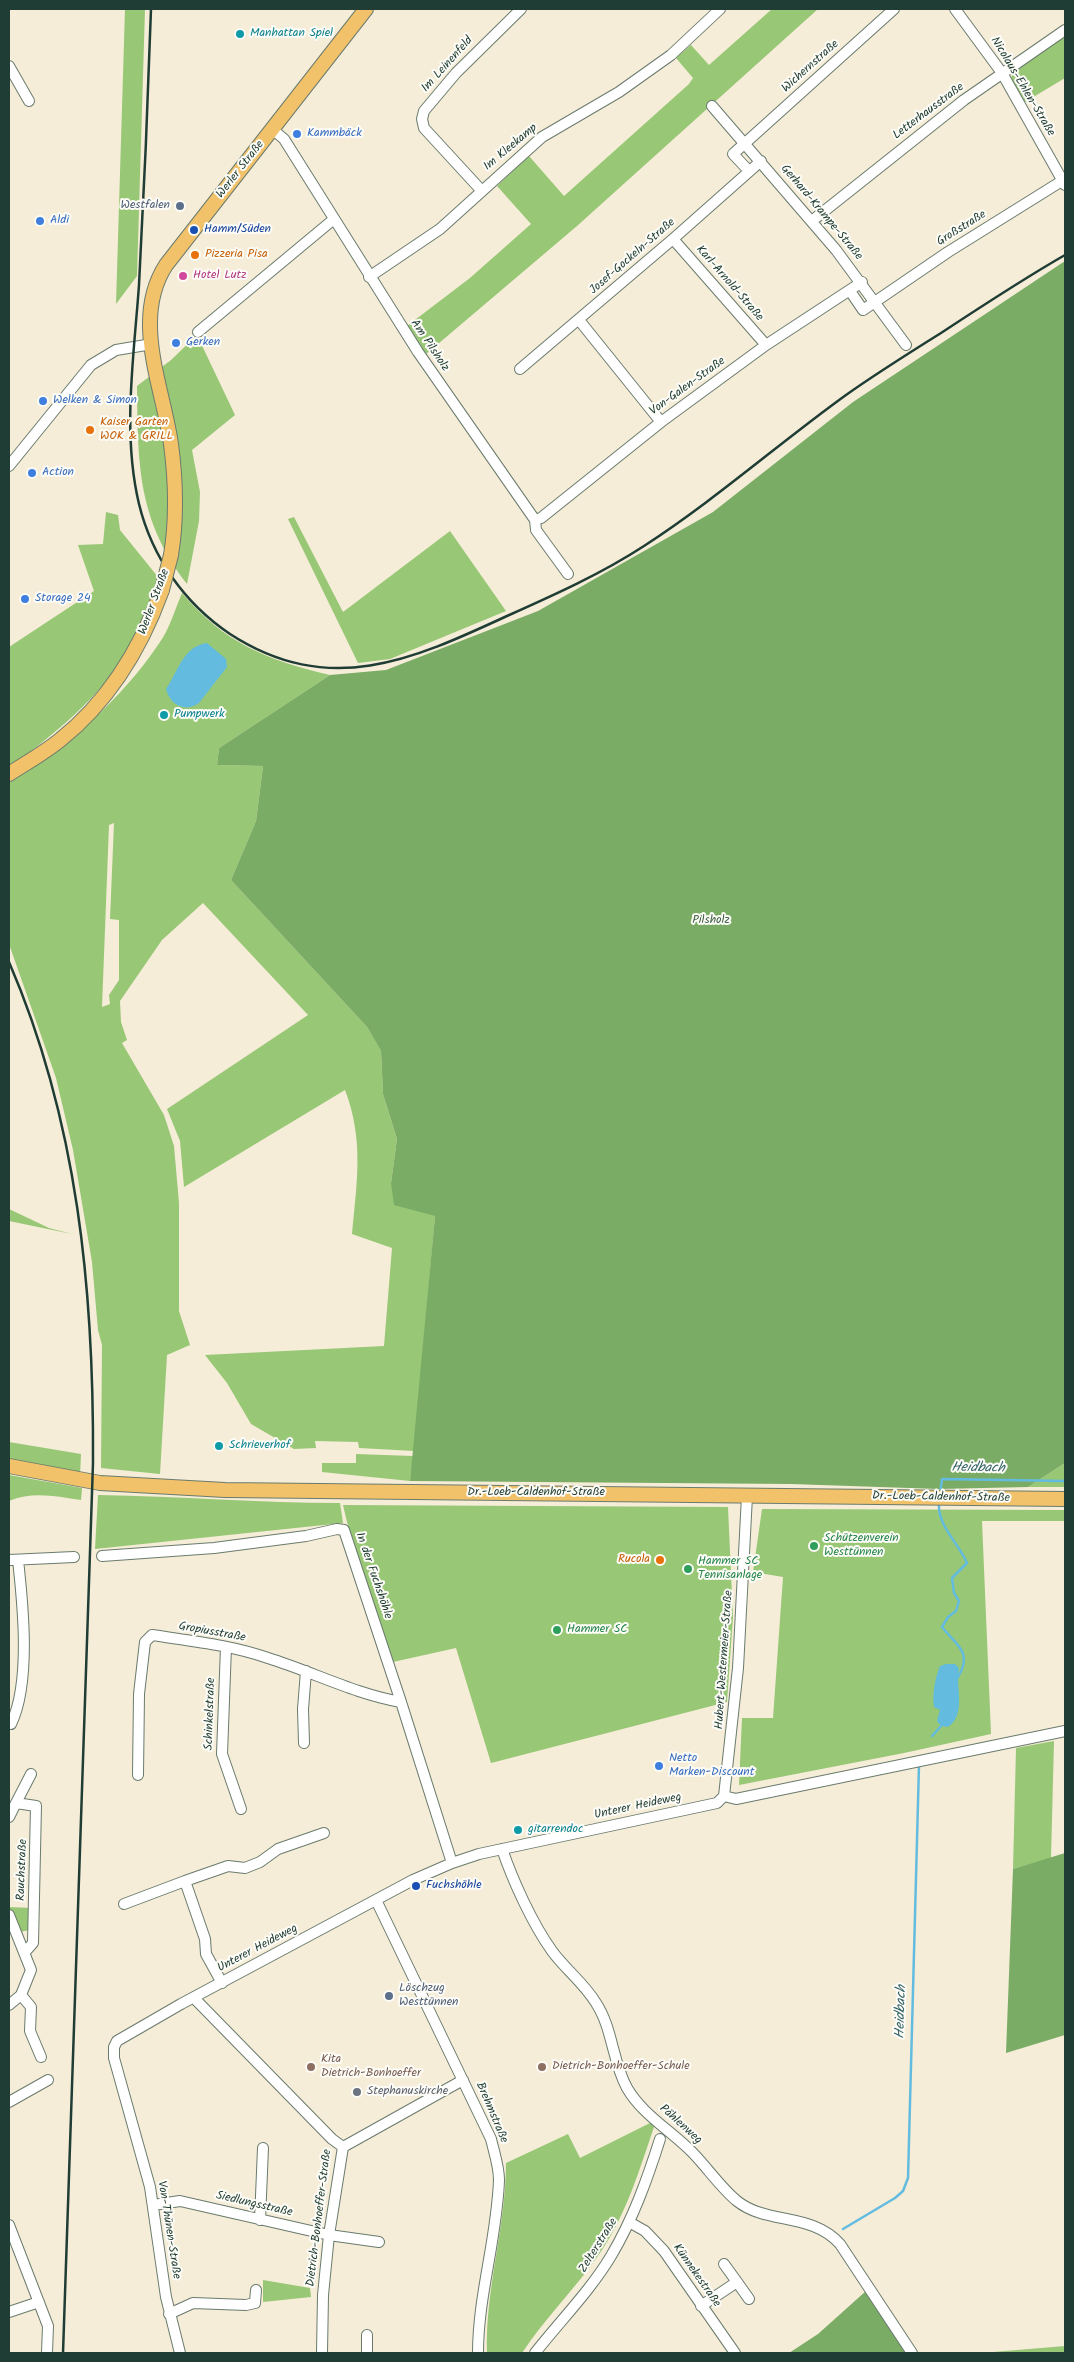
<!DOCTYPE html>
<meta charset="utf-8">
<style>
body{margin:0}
#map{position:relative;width:1074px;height:2362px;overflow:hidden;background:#f5edd8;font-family:Kalam,sans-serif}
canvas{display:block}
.frame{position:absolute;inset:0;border:10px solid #1f3d34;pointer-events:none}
</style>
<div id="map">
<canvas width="1074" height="2362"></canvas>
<div class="frame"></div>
</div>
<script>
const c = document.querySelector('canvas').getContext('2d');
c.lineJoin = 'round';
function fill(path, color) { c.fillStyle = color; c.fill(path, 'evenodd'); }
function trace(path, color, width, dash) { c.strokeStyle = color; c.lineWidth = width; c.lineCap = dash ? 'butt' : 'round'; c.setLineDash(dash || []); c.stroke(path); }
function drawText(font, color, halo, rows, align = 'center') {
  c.font = font + ' Kalam,sans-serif'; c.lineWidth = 4; c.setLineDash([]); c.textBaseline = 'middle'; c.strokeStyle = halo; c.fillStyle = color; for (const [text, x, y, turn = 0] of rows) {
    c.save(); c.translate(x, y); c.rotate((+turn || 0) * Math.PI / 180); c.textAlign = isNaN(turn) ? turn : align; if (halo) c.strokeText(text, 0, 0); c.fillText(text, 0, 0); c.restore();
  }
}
fill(new Path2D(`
 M 125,9 L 145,9 L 137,276 L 116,304 Z
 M 772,9 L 818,9 L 577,226 L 425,355 L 407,326 L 470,278 L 531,224 L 497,186 L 529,156 L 564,196 L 689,84 L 693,78 L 676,58 L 691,45 L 709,65 Z
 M 1063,37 L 1065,41 L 1065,78 L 1025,102 L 1011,78 L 1013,72 Z
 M 197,335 L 235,415 L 192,450 L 200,492 L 199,521 L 187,584 C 137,519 138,464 137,386 L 171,360 Z
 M 106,512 L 118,515 L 120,530 L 158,577 L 157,583 C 146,611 135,641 118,666 C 88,707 50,738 9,767 L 9,647 L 94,591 L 78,545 L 103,544 Z
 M 294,517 L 343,612 L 450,531 L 506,611 L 390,659 L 358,663 L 288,519 Z
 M 182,593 C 224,643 267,660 330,675 L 219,748 L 217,765 L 263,766 L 256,821 L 231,880 L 367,1027 L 381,1051 L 383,1094 L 397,1139 L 391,1183 L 435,1216 L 414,1451 L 359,1448 L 358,1442 L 315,1441 L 316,1448 L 294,1449 L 251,1424 L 227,1383 L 205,1355 L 384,1346 L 392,1248 L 352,1234 C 357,1181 364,1140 345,1090 L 184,1187 L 180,1141 L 167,1109 L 308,1015 L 203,903 L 162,940 L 120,1001 L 121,1022 L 127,1040 L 122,1043 L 164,1115 L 174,1146 L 179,1203 L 179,1311 L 190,1345 L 167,1355 L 160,1474 L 101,1468 L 102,1345 L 98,1330 L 92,1262 L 73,1150 L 56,1078 L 9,944 L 9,783 C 68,744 120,702 160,642 C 170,628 175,609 182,593 ZM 114,823 L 110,919 L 119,920 L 119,980 L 109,995 L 110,1004 L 102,1007 L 109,825 Z
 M 9,1209 L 49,1228 L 72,1234 L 9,1221 Z
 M 9,1442 L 81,1454 L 80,1476 L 9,1460 Z
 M 356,1454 L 413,1456 L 410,1481 L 322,1472 L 322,1463 L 356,1463 Z
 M 1065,1463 L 1065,1487 L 1028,1487 Z
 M 9,1475 L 82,1488 L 81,1500 C 56,1496 32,1491 9,1501 Z
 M 98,1495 C 179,1496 260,1503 340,1503 L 343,1523 L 95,1549 Z
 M 343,1505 L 728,1507 L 733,1617 L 727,1702 L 491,1763 L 456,1648 L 393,1662 L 347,1522 Z
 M 762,1509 L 1065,1510 L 1065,1521 L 982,1521 L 991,1734 L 904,1753 L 739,1785 L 742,1718 L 773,1718 L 783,1577 L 753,1572 Z
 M 1054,1741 L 1051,1858 L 1013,1869 L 1016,1748 Z
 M 9,1907 L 31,1908 L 30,1930 L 20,1932 Z
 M 654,2121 L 657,2126 L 654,2127 C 639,2171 626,2215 600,2253 C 576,2288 545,2318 522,2353 L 487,2353 C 485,2289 506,2227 506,2163 L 568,2134 L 580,2158 Z
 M 263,2280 L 310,2288 L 311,2297 L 263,2302 Z
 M 1065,2346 L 1065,2353 L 981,2353 Z`), '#98c775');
fill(new Path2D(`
 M 1065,261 L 1065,1463 L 1028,1487 L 939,1489 L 791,1484 L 410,1481 L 435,1216 L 394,1205 L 391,1183 L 397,1139 L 383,1094 L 381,1051 L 367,1027 L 231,880 L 256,821 L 263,766 L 217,765 L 219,748 L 330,675 L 386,670 L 538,611 L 713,512 L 853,402 Z
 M 1065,1853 L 1065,2035 L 1006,2053 L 1013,1869 Z
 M 866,2291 L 908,2353 L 789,2353 L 818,2334 Z`), '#7aac66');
fill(new Path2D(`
 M 207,643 L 226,659 L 227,667 L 199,703 C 185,713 170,705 166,689 C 178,672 183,646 207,643 Z
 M 946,1664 L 955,1664 L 959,1668 C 955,1688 967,1714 948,1727 L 941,1726 L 937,1721 L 940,1710 L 934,1707 C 932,1694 935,1678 940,1666 Z`), '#63bce0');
trace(new Path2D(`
 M 940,1494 L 942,1479 L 1065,1481
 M 939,1502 C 937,1526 958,1542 967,1563 L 952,1578 L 954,1593 L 959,1601 L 956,1611 L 948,1617 L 942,1627 C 957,1646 973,1652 958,1677
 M 932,1736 L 941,1726
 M 843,2229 L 895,2198 L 903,2191 L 908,2178 L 919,1765`), '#63bce0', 2.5);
const minor = new Path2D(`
 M 955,9 L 1002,73 L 1065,185
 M 9,66 L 29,101
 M 712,106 L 836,250 L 906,345
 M 272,129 L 284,139 L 418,352 L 535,520 L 536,530 L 568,574
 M 749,171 L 733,154 L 894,9
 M 481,190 L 424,128 L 422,119 L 424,111 L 456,73 L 521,9
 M 813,220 L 964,100 L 1065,30
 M 673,239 L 766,345
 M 369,277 L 440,229 L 542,137 L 619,92 L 671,55 L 720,9
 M 850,291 L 863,310 L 948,252 L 1065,179
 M 579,320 L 661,422
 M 198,332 L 334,219
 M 520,369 L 673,239 L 761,161
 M 9,466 L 91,365 L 116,350 L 152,344
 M 535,520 L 541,518 L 661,422 L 766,345 L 862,282
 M 102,1556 L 214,1548 L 306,1536 L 337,1529 L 344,1530 L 401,1702 L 452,1863
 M 9,1560 L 74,1557
 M 226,1647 L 222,1754 L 241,1809
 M 9,1724 L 11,1724 C 31,1683 23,1605 18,1560
 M 304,1743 L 303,1709 L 306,1671
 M 138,1775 L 139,1694 L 145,1642 L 152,1635 C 191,1641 231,1645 268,1658 C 313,1672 355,1694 401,1702
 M 724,1796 L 736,1799 L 1065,1731
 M 724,1796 L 738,1668 L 747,1496
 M 16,1803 L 31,1774
 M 9,1817 L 16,1803 L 36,1806 L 33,1943 L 25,1952
 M 502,1849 C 513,1881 532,1923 552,1951 C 565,1969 584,1983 596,2003 C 613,2029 612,2061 627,2088 C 642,2114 670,2130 691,2151 C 707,2167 720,2187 737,2201 C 767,2225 811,2212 840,2244 L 912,2353
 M 185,1881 L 228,1866 L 245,1868 L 260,1862 L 278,1849 L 324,1833
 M 376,1900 L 491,2139 C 494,2152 499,2166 499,2180 C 497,2239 478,2295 478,2353
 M 124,1904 L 185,1881 L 205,1939 L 206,1954 L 222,1983
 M 9,1915 L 31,1970 L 21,1995 L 9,2005
 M 21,1995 L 31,2007 L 30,2031 L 41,2057
 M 194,1998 L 332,2139 L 343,2147 L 329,2235 L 323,2295 L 322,2353
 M 9,2102 L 48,2080
 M 343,2147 L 463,2080
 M 153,2205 L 180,2201 L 329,2235 L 379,2242
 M 260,2220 L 263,2148
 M 629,2222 L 645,2231 L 664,2251 L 735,2353
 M 9,2225 L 48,2326 L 47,2353
 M 737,2282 L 749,2299
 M 701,2306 L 737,2282 L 724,2264
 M 9,2312 L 39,2302
 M 169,2314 L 193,2303 L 246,2305 L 255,2303 L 256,2290
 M 180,2353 L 166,2297 L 150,2187 L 114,2058 L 114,2047 L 117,2041 L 181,2004 L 413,1880 L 452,1863 L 479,1854 L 717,1803 L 724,1796
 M 367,2353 L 367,2335
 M 535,2353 C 560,2321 590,2291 611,2256 C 633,2219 647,2180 660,2139`);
const major = new Path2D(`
 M 171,555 C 177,518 176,482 171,444 C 163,387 131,319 166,265 L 366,9
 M 9,774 C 26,763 44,753 60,740 C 109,701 141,648 162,590
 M 9,1466 L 100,1483 L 225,1490 L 1065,1499`);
trace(minor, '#6a7b6d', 12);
trace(major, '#6a7b6d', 16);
trace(minor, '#fff', 10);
trace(major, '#f2c26a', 14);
trace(new Path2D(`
 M 151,9 C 148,101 144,193 139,285 C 134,356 122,433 139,504 C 152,557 184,603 230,634 C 329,698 412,660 507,616 C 554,595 601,574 644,546 C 715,500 778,444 846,395 C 877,373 909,353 941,333 C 982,306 1023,279 1065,255
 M 9,962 C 78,1122 94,1291 93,1463 L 63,2353`), '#1f3d34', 2.5);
const majorBridge = new Path2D(`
 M 162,590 L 171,555`);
trace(majorBridge, '#6a7b6d', 16, []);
trace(majorBridge, '#f2c26a', 14);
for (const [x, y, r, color] of [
 [240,34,5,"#0f9aa8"],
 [297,134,5,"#3f7fe0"],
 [180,206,5,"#5c6f8a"],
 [40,221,5,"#3f7fe0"],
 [194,230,5,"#1a4fb4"],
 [195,255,5,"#e8710a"],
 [183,276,5,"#d1479c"],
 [176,343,5,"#3f7fe0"],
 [43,401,5,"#3f7fe0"],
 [90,430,5,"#e8710a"],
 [32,473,5,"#3f7fe0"],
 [25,599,5,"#3f7fe0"],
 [164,715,5,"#0f9aa8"],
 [219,1446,5,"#0f9aa8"],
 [814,1546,5,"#2e9e5b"],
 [660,1560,5,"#e8710a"],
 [688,1569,5,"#2e9e5b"],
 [557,1630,5,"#2e9e5b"],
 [659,1766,5,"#3f7fe0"],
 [518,1830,5,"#0f9aa8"],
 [416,1886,5,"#1a4fb4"],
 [389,1996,5,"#5c6f8a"],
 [311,2067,5,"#8d6e63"],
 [542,2067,5,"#8d6e63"],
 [357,2092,5,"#6b7280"]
]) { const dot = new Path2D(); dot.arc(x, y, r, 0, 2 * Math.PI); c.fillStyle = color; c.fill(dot); trace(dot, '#fdfcf7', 2); }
drawText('12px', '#0d838f', '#fdfcf7', [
 ["Manhattan Spiel",250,34],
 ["Pumpwerk",174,715],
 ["Schrieverhof",229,1446],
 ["gitarrendoc",528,1830]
], 'left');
drawText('12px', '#1f3d34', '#fdfcf7', [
 ["Im Leinenfeld",448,65,-48],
 ["Wichernstraße",811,67,-42],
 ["Nicolaus-Ehlen-Straße",1022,87,59],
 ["Letterhausstraße",929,112,-37],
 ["Im Kleekamp",511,148,-40],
 ["Werler Straße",241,170,-52],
 ["Gerhard-Krampe-Straße",821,213,50],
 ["Großstraße",962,229,-32],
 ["Josef-Gockeln-Straße",633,257,-41],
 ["Karl-Arnold-Straße",729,284,49],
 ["Am Pilsholz",429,346,56],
 ["Von-Galen-Straße",688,387,-36],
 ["Werler Straße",155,602,-70],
 ["Dr.-Loeb-Caldenhof-Straße",536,1493],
 ["Dr.-Loeb-Caldenhof-Straße",941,1498,1],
 ["In der Fuchshöhle",373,1576,71],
 ["Gropiusstraße",212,1633,10],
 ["Hubert-Westermeier-Straße",725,1660,-86],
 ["Schinkelstraße",211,1714,-88],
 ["Unterer Heideweg",638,1807,-12],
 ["Rauchstraße",23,1870,-88],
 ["Unterer Heideweg",258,1949,-28],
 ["Brehmstraße",491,2113,67],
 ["Pählenweg",680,2125,42],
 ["Siedlungsstraße",254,2205,13],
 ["Dietrich-Bonhoeffer-Straße",320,2218,-83],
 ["Von-Thünen-Straße",168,2230,81],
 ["Zelterstraße",599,2246,-58],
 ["Künnekestraße",696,2276,55]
]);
drawText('12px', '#366cbe', '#fdfcf7', [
 ["Kammbäck",307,134],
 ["Aldi",50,221],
 ["Gerken",186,343],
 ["Welken & Simon",53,401],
 ["Action",42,473],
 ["Storage 24",35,599],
 ["Netto",669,1759],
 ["Marken-Discount",669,1773]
], 'left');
drawText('12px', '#4e5e75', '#fdfcf7', [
 ["Westfalen",170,206],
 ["Löschzug",399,1989,"left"],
 ["Westtünnen",399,2003,"left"]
], 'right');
drawText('12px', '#164399', '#fdfcf7', [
 ["Hamm/Süden",204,230],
 ["Fuchshöhle",426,1886]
], 'left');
drawText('12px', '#c56008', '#fdfcf7', [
 ["Pizzeria Pisa",205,255],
 ["Kaiser Garten",100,423],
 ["WOK & GRILL",100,437],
 ["Rucola",650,1560,"right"]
], 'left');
drawText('12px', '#b23c85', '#fdfcf7', [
 ["Hotel Lutz",193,276]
], 'left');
drawText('12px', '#3d6044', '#fdfcf7', [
 ["Pilsholz",711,921]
]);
drawText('12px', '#27864d', '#fdfcf7', [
 ["Schützenverein",824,1539],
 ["Westtünnen",824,1553],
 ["Hammer SC",698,1562],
 ["Tennisanlage",698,1576],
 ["Hammer SC",567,1630]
], 'left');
drawText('12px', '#785e54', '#fdfcf7', [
 ["Kita",321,2060],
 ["Dietrich-Bonhoeffer",321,2074],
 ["Dietrich-Bonhoeffer-Schule",552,2067]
], 'left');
drawText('12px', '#5b616d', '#fdfcf7', [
 ["Stephanuskirche",367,2092]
], 'left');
drawText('italic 14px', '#336368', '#fdfcf7', [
 ["Heidbach",978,1469,1],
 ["Heidbach",902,2012,-88]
]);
</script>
